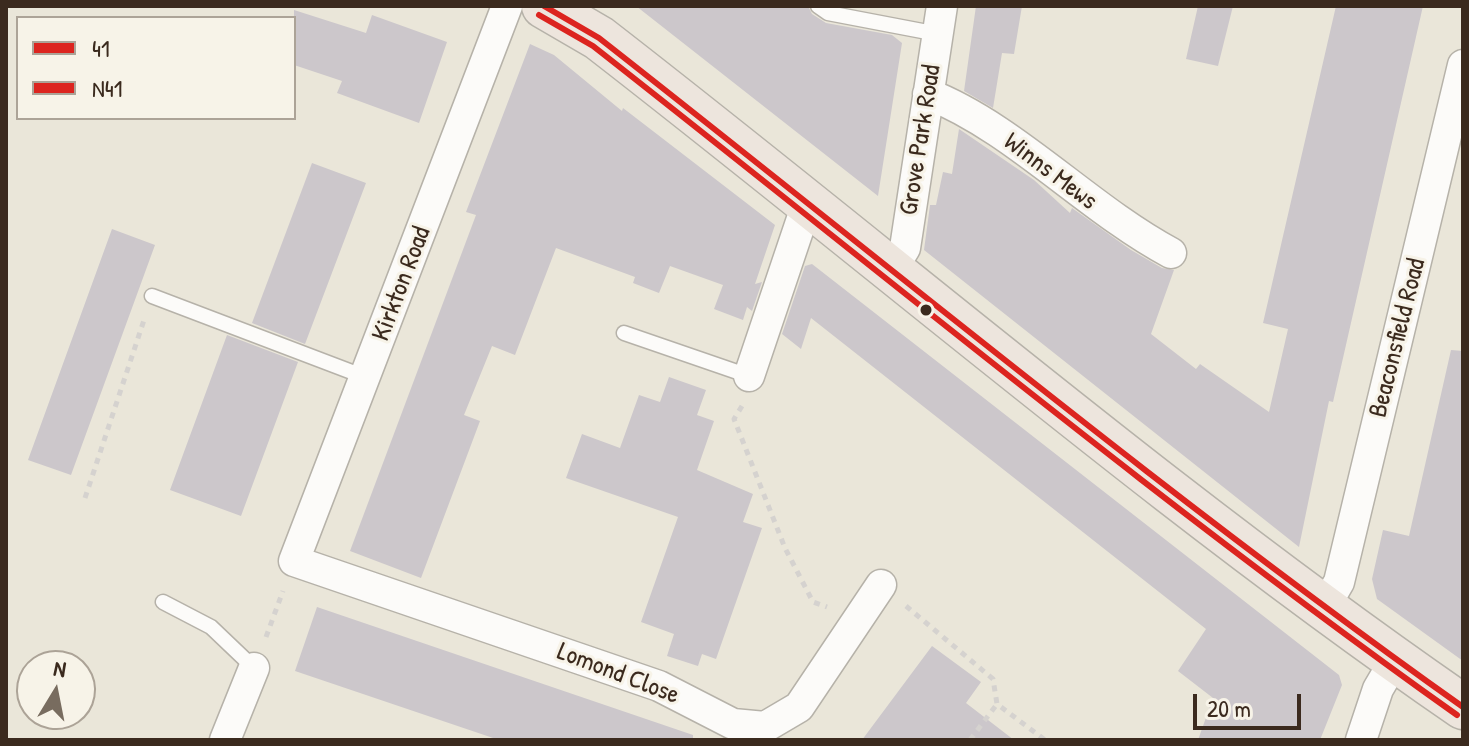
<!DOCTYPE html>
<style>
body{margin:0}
#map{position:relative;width:1469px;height:746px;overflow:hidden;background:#eae6d9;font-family:"Patrick Hand",sans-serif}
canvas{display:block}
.frame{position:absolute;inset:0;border:8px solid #3b2a1e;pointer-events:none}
.legend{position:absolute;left:16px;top:16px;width:280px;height:104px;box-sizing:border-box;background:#f7f3e8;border:2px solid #aca397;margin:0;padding:10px 14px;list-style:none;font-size:24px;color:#3b2a1e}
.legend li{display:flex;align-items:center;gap:16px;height:40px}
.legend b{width:40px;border:2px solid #aca397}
.north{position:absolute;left:16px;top:650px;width:80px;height:80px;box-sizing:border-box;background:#f7f3e8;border:2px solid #aca397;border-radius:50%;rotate:10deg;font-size:22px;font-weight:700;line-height:32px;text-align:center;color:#3b2a1e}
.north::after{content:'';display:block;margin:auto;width:28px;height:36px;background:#786c5f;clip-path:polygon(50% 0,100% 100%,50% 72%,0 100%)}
.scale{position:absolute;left:1193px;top:694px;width:108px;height:36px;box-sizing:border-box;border:4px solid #3b2a1e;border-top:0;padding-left:10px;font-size:24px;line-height:28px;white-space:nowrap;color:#3b2a1e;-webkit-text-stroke:6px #f7f3e8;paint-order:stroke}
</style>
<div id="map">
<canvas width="1469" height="746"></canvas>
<div class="frame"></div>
<ul class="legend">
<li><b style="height:10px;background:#dc241f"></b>41</li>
<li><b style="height:10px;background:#dc241f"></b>N41</li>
</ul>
<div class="north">N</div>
<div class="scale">20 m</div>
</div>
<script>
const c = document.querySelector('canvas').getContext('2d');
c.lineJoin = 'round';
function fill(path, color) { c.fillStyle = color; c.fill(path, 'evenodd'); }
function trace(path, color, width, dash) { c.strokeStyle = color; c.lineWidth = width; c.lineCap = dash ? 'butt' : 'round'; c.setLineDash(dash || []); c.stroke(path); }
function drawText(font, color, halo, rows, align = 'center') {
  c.font = font + ' "Patrick Hand",sans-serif'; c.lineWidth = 6; c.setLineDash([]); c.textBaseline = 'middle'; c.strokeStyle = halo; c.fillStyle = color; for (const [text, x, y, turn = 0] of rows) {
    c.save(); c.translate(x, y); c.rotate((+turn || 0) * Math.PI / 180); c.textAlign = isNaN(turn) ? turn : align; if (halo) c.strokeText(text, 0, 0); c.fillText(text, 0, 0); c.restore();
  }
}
fill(new Path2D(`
 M 636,6 L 808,6 L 812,14 L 826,23 L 892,35 L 902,43 L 878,196 Z
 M 976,6 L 1022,6 L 1014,54 L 1002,53 L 993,108 L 964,91 Z
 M 1198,6 L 1233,6 L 1218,66 L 1186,59 Z
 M 1336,6 L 1423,6 L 1333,402 L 1329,401 L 1299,547 L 924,250 L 930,205 L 936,205 L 943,172 L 952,174 L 959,129 L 1034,180 L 1070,213 L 1072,208 L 1131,250 L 1162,268 L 1174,270 L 1151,334 L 1196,369 L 1200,364 L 1269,412 L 1288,329 L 1263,323 Z
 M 294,10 L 366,33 L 372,15 L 447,42 L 419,123 L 337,93 L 342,81 L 294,65 Z
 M 530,44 L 554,55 L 622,111 L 623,108 L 775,225 L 755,284 L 762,282 L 752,311 L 747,307 L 743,320 L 714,309 L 723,285 L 670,266 L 659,293 L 633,283 L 635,277 L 556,248 L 515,355 L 492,346 L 464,415 L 480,421 L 421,578 L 350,551 L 476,215 L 466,212 Z
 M 312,163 L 366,183 L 305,344 L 252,323 Z
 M 112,229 L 155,245 L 71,475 L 28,460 Z
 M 812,264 L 1339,675 L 1342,685 L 1320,740 L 1198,740 L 1213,698 L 1178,671 L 1206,629 L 811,318 L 801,349 L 782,334 L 805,266 Z
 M 227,335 L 298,362 L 241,516 L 170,490 Z
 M 1451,350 L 1463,351 L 1463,661 L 1377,599 L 1372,579 L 1383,530 L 1409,536 Z
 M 669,377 L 706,390 L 697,415 L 714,421 L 697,470 L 753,494 L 743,522 L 762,528 L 716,659 L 702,654 L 698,666 L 667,656 L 674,634 L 641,622 L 678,517 L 566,478 L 582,434 L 620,448 L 639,395 L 660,402 Z
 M 317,607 L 693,735 L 693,740 L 499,740 L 295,671 Z
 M 932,646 L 981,682 L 966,703 L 1014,740 L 862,740 Z`), '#ccc7cb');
const service = new Path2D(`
 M 818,6 L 828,13 L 938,34
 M 152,296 L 365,377
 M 624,333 L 749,376
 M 163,602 L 211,627 L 254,668`);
const minor = new Path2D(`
 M 507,6 L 294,561 L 659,686 L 733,724 L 765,727 L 799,707 L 881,585
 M 928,94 C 1013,127 1087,208 1171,253
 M 891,271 L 905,248 L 942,6
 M 749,376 L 807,204
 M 1324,608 L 1339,582 L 1463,65
 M 225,740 L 254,668
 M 1361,740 L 1378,689 L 1395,660`);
const primary = new Path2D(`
 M 544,6 L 599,38 C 887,261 1163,500 1463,707`);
trace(service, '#b6b2a9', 17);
trace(minor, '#b6b2a9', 33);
trace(primary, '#b6b2a9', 47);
trace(new Path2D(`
 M 742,406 L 734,419 L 785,548 L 813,602 L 827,607
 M 85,498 L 145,317
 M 906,606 L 993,679 L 997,704 L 1045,740
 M 266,637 L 283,591
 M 970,740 L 997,704`), '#d5d2cf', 5, [6, 6]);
trace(service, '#fcfbf9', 14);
trace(minor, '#fcfbf9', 30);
trace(primary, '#ede5dd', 44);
trace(new Path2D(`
 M 544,6 L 599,38 C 886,263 1166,496 1463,707`), '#dc241f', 6);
trace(new Path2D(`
 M 539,15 L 593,46 C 880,271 1160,504 1457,715`), '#dc241f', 6);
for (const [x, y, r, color] of [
 [926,310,7,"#3b2a1e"]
]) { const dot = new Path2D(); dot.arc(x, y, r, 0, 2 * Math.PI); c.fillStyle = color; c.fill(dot); trace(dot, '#f7f3e8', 3); }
drawText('26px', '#3b2a1e', '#f7f3e8', [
 ["Grove Park Road",921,140,-81],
 ["Winns Mews",1050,172,37],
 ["Kirkton Road",402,284,-69],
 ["Beaconsfield Road",1398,338,-76],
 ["Lomond Close",618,674,21]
]);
</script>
